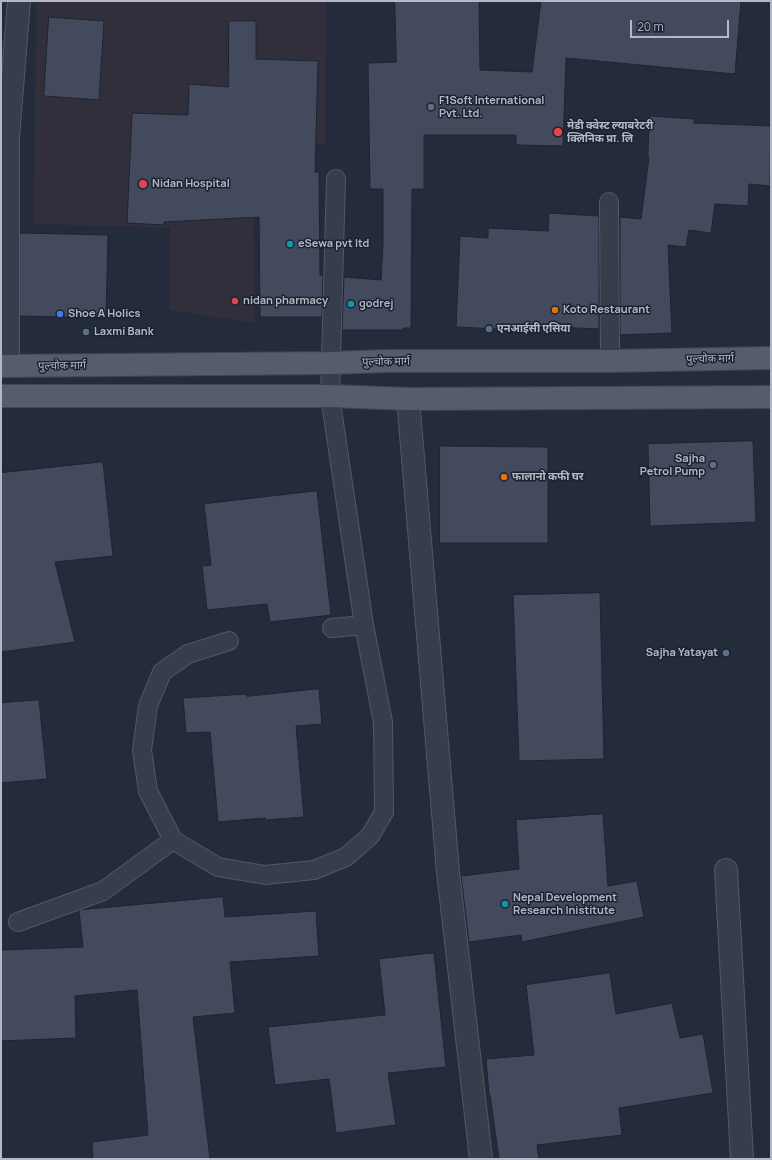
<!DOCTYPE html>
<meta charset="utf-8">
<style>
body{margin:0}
#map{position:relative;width:772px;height:1160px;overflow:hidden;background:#242b3b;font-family:Manrope,sans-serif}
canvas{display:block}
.frame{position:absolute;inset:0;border:2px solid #b3b8c7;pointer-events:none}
.scale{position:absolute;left:630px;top:20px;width:99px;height:18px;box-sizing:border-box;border:2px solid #b3b8c7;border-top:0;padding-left:5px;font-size:12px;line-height:14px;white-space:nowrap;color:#b3b8c7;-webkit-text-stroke:3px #1c2230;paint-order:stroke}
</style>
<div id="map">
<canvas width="772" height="1160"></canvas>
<div class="frame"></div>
<div class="scale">20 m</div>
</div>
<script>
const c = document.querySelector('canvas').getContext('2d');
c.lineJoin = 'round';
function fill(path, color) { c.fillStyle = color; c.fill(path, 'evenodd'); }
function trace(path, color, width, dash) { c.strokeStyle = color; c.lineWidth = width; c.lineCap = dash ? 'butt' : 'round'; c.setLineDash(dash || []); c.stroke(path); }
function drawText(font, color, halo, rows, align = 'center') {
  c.font = font + ' Manrope,"Noto Sans Devanagari",sans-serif'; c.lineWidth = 3; c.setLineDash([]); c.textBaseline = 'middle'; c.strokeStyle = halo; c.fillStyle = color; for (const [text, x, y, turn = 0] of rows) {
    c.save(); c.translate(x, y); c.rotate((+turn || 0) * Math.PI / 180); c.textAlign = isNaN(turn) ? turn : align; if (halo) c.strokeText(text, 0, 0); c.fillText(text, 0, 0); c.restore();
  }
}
fill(new Path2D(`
 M 36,1 L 326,1 L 325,144 L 252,138 L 255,323 L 169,310 L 170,228 L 34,224 Z`), '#322f3d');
const building = new Path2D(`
 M 395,1 L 479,1 L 480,70 L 532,72 L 541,1 L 741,1 L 735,74 L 566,58 L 563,146 L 516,145 L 516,135 L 424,135 L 424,189 L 412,189 L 411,328 L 403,328 L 403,330 L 342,330 L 344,277 L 381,280 L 383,244 L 383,189 L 370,189 L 368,63 L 396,62 Z
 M 49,17 L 104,21 L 99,100 L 44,96 Z
 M 229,21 L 256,21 L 256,59 L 318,61 L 315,172 L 319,172 L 320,275 L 323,275 L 322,317 L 260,317 L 259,217 L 164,222 L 164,225 L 127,223 L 132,113 L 188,115 L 189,84 L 228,87 Z
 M 650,116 L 694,119 L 694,123 L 771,126 L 770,186 L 749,184 L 748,206 L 715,204 L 711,233 L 689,230 L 686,247 L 668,245 L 672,333 L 620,335 L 620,217 L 641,219 L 649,157 L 648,157 Z
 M 549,213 L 599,216 L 599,329 L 535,326 L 535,331 L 456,327 L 460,236 L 488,238 L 488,228 L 548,231 Z
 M 20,233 L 108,235 L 106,318 L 20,316 Z
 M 753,441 L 756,522 L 650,526 L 648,444 Z
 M 440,446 L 548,447 L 548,543 L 440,543 Z
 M 103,462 L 113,556 L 55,562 L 75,642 L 1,652 L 1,473 Z
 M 317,491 L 331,615 L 270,622 L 267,604 L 207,610 L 202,566 L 211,565 L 204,504 Z
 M 600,593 L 604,759 L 519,761 L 513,595 Z
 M 319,689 L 322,724 L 296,726 L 304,817 L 265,820 L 265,818 L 218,822 L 210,732 L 186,733 L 183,698 L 247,694 L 247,696 Z
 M 39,700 L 47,779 L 1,783 L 1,703 Z
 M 603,814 L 608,886 L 637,881 L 644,917 L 522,942 L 521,935 L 469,942 L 461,876 L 519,869 L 516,820 Z
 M 223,897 L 225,917 L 316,911 L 319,956 L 230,962 L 235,1013 L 193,1017 L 210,1159 L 93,1159 L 92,1142 L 148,1135 L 137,990 L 75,996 L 76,1038 L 1,1041 L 1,950 L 83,947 L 79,911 L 80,910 Z
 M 434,953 L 446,1067 L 388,1073 L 396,1125 L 336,1133 L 329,1079 L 275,1085 L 268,1027 L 385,1015 L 379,959 Z
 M 610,973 L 616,1014 L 672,1003 L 680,1038 L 703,1034 L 713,1093 L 619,1108 L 622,1135 L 537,1145 L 539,1159 L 499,1159 L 490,1095 L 489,1095 L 486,1059 L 534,1055 L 526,985 Z`);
fill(building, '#434a5d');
trace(building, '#1e2432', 1);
const service = new Path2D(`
 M 609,202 L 610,361
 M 332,628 L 364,625
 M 173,840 L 218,867 L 265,875 L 314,870 L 346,857 L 370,836 L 384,812 L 383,722 L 364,625 L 330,396 L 336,179
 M 18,922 L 103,891 L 173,840 L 148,791 L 142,750 L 148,706 L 162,672 L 188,654 L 229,641`);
const minor = new Path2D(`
 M 8,366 L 8,137 L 19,1
 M 408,399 L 448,872 L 481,1159
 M 726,870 L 742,1159`);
const primary = new Path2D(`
 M 1,366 L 330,363 L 388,361 L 610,361 L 771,358
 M 1,396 L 330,396 L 408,399 L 771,397`);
trace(service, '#525866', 20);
trace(minor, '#525866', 24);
trace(primary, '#404654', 24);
trace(service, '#373d4b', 18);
trace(minor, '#373d4b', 22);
trace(primary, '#555c6b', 22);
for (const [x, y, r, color] of [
 [431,107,4,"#5c6f8a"],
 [558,132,5,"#e0444e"],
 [143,184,5,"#e0444e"],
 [290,244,4,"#0f9aa8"],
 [235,301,4,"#e0444e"],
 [351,304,4,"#0f9aa8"],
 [555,310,4,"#e8710a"],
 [60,314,4,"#3f7fe0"],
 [489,329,4,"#5c6f8a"],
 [86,332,4,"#5c6f8a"],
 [713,465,4,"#5c6f8a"],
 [504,477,4,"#e8710a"],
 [726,653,4,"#5c6f8a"],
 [505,904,4,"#0f9aa8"]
]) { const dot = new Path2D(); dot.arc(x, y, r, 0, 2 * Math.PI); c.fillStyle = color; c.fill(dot); trace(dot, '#1c2230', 1.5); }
drawText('bold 11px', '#b3b8c7', '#1c2230', [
 ["F1Soft International",439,101],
 ["Pvt. Ltd.",439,114],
 ["मेडी क्वेस्ट ल्याबरेटरी",567,126],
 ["क्लिनिक प्रा. लि",567,139],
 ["Nidan Hospital",152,184],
 ["eSewa pvt ltd",298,244],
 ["nidan pharmacy",243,301],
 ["godrej",359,304],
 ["Koto Restaurant",563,310],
 ["Shoe A Holics",68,314],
 ["एनआईसी एसिया",497,329],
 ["Laxmi Bank",94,332],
 ["Sajha",705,459,"right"],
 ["Petrol Pump",705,472,"right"],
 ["फालानो कफी घर",512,477],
 ["Sajha Yatayat",718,653,"right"],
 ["Nepal Development",513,898],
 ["Research Inistitute",513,911]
], 'left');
drawText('11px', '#b3b8c7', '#1c2230', [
 ["पुल्चोक मार्ग",710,359,-1],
 ["पुल्चोक मार्ग",386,362,-1],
 ["पुल्चोक मार्ग",62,366,-1]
]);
</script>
